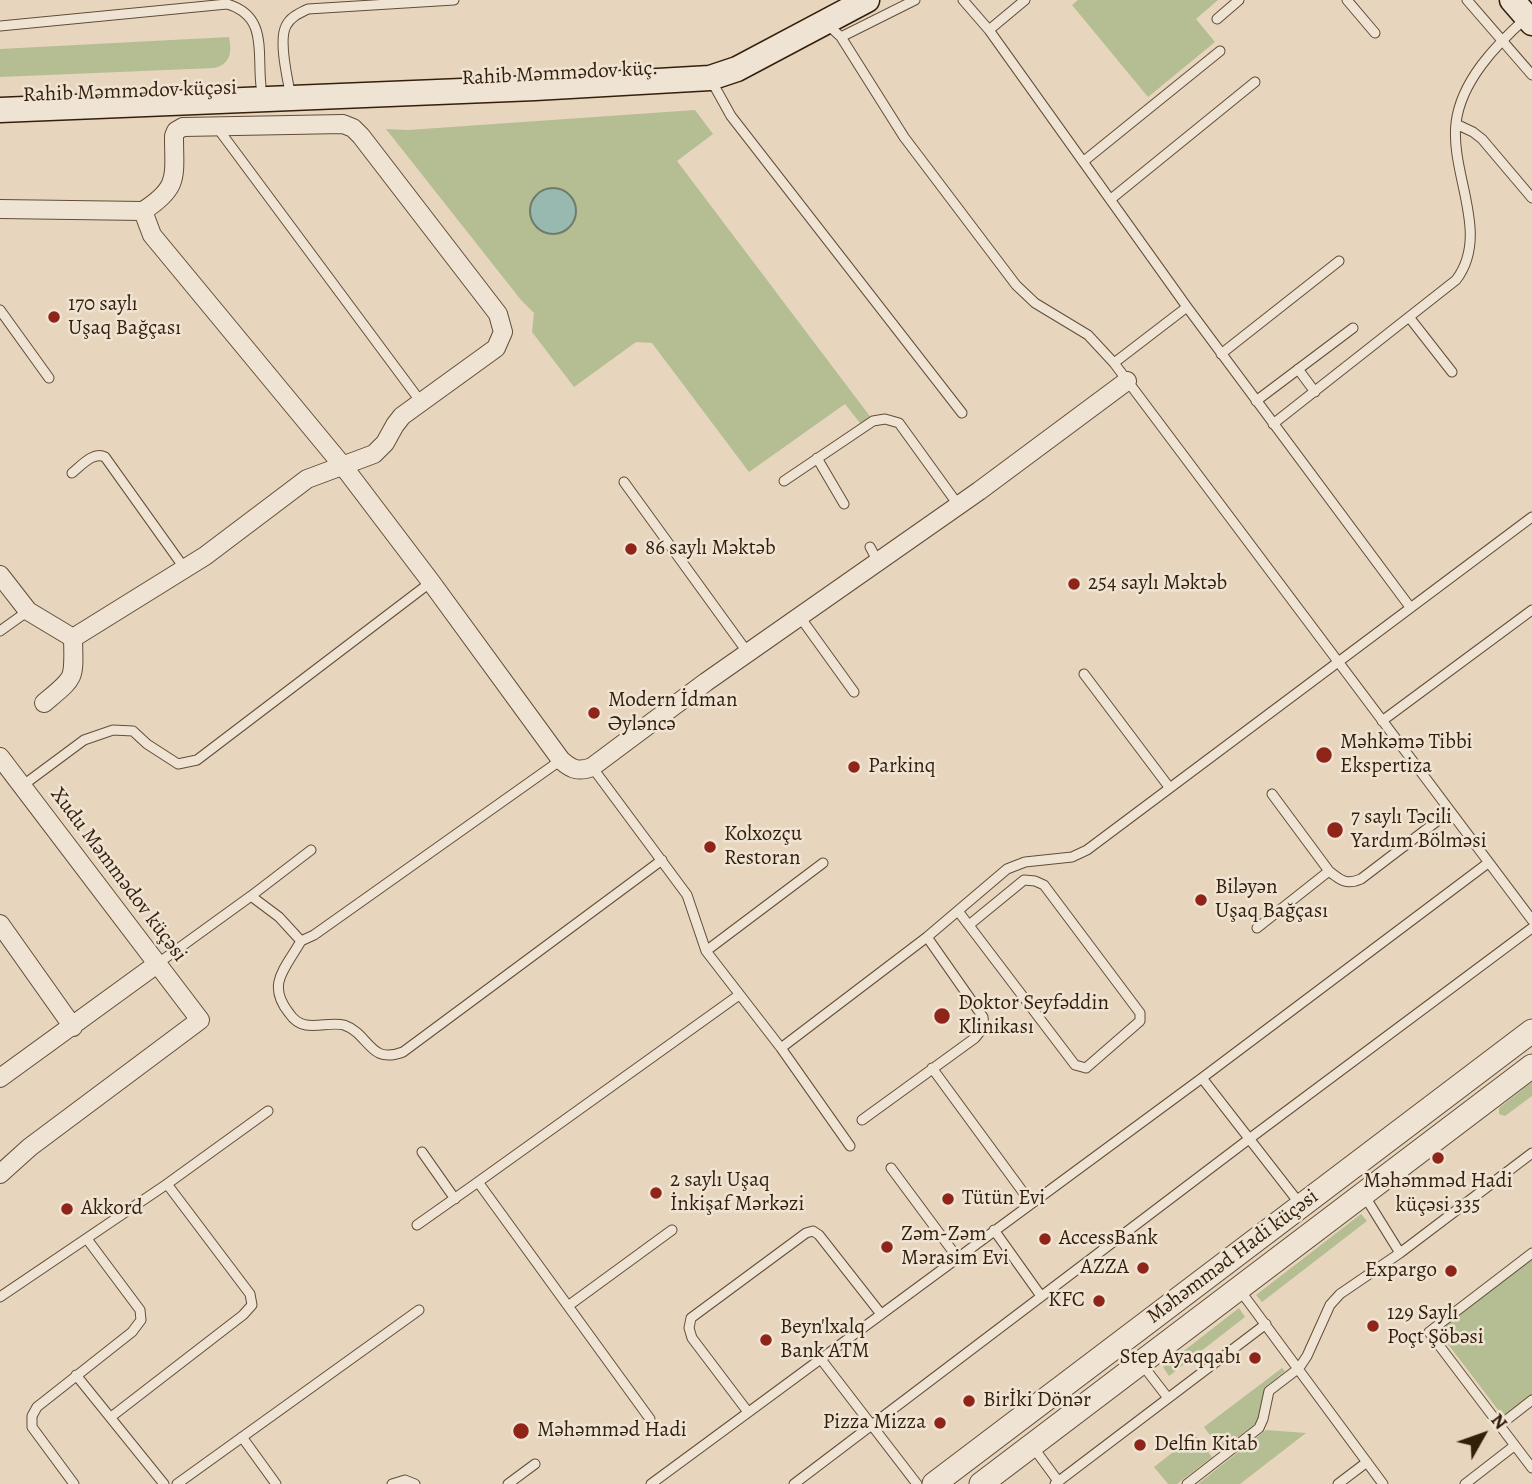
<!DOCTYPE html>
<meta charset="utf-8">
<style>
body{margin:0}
#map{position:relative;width:1532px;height:1484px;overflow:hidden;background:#e7d6bd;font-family:Alegreya,serif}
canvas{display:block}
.north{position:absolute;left:1448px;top:1400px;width:70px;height:70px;-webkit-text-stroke:5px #efe4d4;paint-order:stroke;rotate:50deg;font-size:19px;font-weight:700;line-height:28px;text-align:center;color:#341f0b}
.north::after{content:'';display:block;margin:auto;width:24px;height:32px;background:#341f0b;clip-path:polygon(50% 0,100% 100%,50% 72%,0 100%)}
</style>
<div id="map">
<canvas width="1532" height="1484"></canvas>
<div class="north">N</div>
</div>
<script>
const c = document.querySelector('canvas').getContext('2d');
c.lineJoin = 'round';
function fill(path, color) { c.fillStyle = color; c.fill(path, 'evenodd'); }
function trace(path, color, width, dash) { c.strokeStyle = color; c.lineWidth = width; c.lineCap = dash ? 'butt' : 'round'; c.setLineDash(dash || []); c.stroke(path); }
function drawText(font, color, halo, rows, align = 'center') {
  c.font = font + ' Alegreya,serif'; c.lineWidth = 5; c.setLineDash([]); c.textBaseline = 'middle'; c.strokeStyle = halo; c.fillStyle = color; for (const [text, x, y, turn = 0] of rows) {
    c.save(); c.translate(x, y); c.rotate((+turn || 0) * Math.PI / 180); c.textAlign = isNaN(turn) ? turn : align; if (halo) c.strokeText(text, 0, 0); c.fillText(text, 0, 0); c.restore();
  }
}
fill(new Path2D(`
 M 1078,0 L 1218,0 L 1196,19 L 1215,42 L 1148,97 L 1072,5 Z
 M 229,37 C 232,52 231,64 214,68 L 0,77 L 0,49 Z
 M 695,110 L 713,134 L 677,161 L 872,419 L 860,423 L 845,404 L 749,472 L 652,343 L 636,342 L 574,387 L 532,332 L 534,313 L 521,300 L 386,129 L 408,130 Z
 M 1532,1082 L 1532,1096 L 1505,1116 L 1499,1114 L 1499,1108 Z
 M 1361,1214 L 1367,1221 L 1262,1302 L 1256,1295 Z
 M 1532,1257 L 1532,1397 L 1505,1419 L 1438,1331 Z
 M 1239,1308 L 1245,1317 L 1169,1376 L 1163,1367 Z
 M 1282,1368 L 1285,1371 L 1265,1387 L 1259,1421 L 1221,1450 L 1204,1427 Z
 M 1266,1430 L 1306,1433 L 1240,1484 L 1198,1484 Z
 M 1195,1435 L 1212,1457 L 1177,1484 L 1168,1484 L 1154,1467 Z`), '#b4be92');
const water = new Path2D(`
 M530 211a23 23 0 1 1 46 0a23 23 0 1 1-46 0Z`);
fill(water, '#97b9b0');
trace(water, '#6f7b6e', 2);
const service = new Path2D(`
 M 963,0 L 989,30 L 1187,307 L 1410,607
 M 1347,0 L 1375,33
 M 1467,0 L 1532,75
 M 1217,19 L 1239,0
 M 827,24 L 841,37 L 904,137 L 1016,285 L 1035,303 L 1088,335 L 1114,363 L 1532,920
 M 0,26 L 227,4 C 268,16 257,52 261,86
 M 989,30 L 1025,0
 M 841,37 L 915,0
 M 711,80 L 731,116 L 962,413
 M 289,87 C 286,72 279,39 286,26 C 290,17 300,13 308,9 L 454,0
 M 1456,124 L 1473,132 L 1482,139 L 1532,198
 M 216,126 L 421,402
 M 1084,161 L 1220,51
 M 1111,199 L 1255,82
 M 0,310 L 49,378
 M 1409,317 L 1452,372
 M 1221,354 L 1339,261
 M 1114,363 L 1187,307
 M 1298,369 L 1315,392
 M 1256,401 L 1353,328
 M 1273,424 L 1456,280 C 1491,234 1450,175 1456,123 C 1461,81 1496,45 1526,18
 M 817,458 L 844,504
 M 72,473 C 81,466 93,451 105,457 L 185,569
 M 784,481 L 873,421 L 885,419 L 899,423 L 959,506
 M 624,482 L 748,653
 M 870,547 L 878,562
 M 800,617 L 854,692
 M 0,631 L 28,611
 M 1084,674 L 1169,787
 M 1382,721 L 1532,610
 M 592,767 L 687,895 L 706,951 L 781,1048 L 850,1146
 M 22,786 L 84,740 L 113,730 L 133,731 L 147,744 L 178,764 L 197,760 L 431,582
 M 1272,794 L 1329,871 C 1341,881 1347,885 1361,879 L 1449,812
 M 251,896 L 311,850
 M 958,911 L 1075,1065 L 1086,1068 L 1140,1021 L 1140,1013 L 1044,885 L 1035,881 L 1024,880 L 969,925
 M 1257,928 L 1329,871
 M 301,941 C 285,969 266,984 289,1013 C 293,1019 299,1024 306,1025 C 319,1027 332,1022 344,1025 C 370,1034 369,1065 403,1052 L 662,860
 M 706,951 L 823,863
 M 157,964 L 251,896 L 279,917 L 301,941 L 314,935 L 561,760
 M 781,1048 L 927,937 L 1007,869 L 1025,862 L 1072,857 L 1087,850 L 1532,517
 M 932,1068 L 1031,1203
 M 1202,1078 L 1300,1204
 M 862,1120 L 975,1038 L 984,1027 L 983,1017 L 927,937
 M 422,1152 L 455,1199
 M 891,1168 L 957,1257
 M 1364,1195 L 1400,1253
 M 417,1225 L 478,1182
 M 994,1230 L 1041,1296
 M 1532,1253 L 1429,1332 L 1532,1468
 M 1239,1289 L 1383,1484
 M 0,1297 L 167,1184 L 268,1111
 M 568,1306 L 672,1230
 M 820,1358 L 917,1484
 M 1141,1363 L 1168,1398
 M 76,1375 L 164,1484
 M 748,1412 L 692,1338 L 689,1328 L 691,1318 L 806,1233 L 813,1231 L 819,1235 L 881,1314
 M 111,1417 L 243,1315 L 252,1305 L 250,1294 L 167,1184
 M 650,1419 L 478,1182 L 739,995
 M 1500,1425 L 1532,1400
 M 242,1437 L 276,1484
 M 1033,1447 L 1058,1481
 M 74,1484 L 32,1427 L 32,1416 L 37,1407 L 132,1332 L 141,1320 L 140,1310 L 87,1239
 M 177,1484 L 419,1310
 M 392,1484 L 405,1480 L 415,1484
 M 508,1484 L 535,1464
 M 651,1484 L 1202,1078 L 1488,863
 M 794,1484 L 1249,1139 L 1532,928
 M 1055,1484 L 1266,1324
 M 1187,1484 L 1259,1428 L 1263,1419 L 1269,1391 L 1299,1368 L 1307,1356 L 1330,1305 L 1340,1294 L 1400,1253 L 1532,1153
 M 1338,1484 L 1367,1462
 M 1465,1484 L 1514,1446`);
const minor = new Path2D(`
 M 0,209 L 143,211 C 180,187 174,177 174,136 L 176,131 L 183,127 L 343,124 L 353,128 L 361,136 L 498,314 L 503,332 L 496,348 L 402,416 L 395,425 L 385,443 L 374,454 L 307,479 L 205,556 L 73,638 L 28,611 L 0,575
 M 143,211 L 152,235 L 343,466 L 431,582 L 561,760 C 572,770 579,772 592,767 L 706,682 L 979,491 L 1127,381
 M 44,703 C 76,676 74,681 73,638
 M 0,757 L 200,1020 L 30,1147 L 0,1174
 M 0,924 L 73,1027
 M 0,1078 L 157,964`);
const tertiary = new Path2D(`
 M 934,1484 L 1532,1031
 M 981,1484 L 1532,1066`);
const secondary = new Path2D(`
 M 1512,0 L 1532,23
 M 0,110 L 535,88 L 710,78 L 737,69 L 867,0`);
trace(service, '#614d38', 11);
trace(minor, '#614d38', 20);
trace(tertiary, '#614d38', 25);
trace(secondary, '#341f0b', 27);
trace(service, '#efe4d4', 9);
trace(minor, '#efe4d4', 18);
trace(tertiary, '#efe4d4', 23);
trace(secondary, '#efe4d4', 24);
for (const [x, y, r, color] of [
 [54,317,7,"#8f2418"],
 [631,549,7,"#8f2418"],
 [1074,584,7,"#8f2418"],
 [594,713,7,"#8f2418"],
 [1324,755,9,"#8f2418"],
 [854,767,7,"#8f2418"],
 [1335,830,9,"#8f2418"],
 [710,847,7,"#8f2418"],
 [1201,900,7,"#8f2418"],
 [942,1016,9,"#8f2418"],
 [1438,1158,7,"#8f2418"],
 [656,1193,7,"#8f2418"],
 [948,1199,7,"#8f2418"],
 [67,1209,7,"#8f2418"],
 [1045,1239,7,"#8f2418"],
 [887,1247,7,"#8f2418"],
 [1143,1268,7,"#8f2418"],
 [1451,1271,7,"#8f2418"],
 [1099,1301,7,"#8f2418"],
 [1373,1326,7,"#8f2418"],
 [766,1340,7,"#8f2418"],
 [1255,1358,7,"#8f2418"],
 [969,1401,7,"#8f2418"],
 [940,1423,7,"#8f2418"],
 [521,1431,9,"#8f2418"],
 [1140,1445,7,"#8f2418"]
]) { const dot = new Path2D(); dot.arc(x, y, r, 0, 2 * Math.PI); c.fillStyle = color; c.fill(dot); trace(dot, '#efe4d4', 2.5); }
drawText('21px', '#341f0b', '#efe4d4', [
 ["Rahib Məmmədov küç.",560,74,-3],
 ["Rahib Məmmədov küçəsi",130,92,-2],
 ["Xudu Məmmədov küçəsi",118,875,53],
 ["Məhəmməd Hadi küçəsi",1233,1257,-37]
]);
drawText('21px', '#341f0b', '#efe4d4', [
 ["170 saylı",68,305],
 ["Uşaq Bağçası",68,329],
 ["86 saylı Məktəb",645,549],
 ["254 saylı Məktəb",1088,584],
 ["Modern İdman",608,701],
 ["Əyləncə",608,725],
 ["Məhkəmə Tibbi",1340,743],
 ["Ekspertiza",1340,767],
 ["Parkinq",868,767],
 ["7 saylı Təcili",1351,818],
 ["Yardım Bölməsi",1351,842],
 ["Kolxozçu",724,835],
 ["Restoran",724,859],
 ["Biləyən",1215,888],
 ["Uşaq Bağçası",1215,912],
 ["Doktor Seyfәddin",958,1004],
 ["Klinikası",958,1028],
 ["2 saylı Uşaq",670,1181],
 ["İnkişaf Mərkəzi",670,1205],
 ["Məhəmməd Hadi",1438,1182,"center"],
 ["küçəsi 335",1438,1206,"center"],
 ["Tütün Evi",962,1199],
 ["Akkord",81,1209],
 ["Zәm-Zәm",901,1235],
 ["Mәrasim Evi",901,1259],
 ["AccessBank",1059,1239],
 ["AZZA",1129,1268,"right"],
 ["Expargo",1437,1271,"right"],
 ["KFC",1085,1301,"right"],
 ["129 Saylı",1387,1314],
 ["Poçt Şöbəsi",1387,1338],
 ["Beyn'lxalq",780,1328],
 ["Bank ATM",780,1352],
 ["Step Ayaqqabı",1241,1358,"right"],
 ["Birİki Dönər",983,1401],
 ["Pizza Mizza",926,1423,"right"],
 ["Məhəmməd Hadi",537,1431],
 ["Delfin Kitab",1154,1445]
], 'left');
</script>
